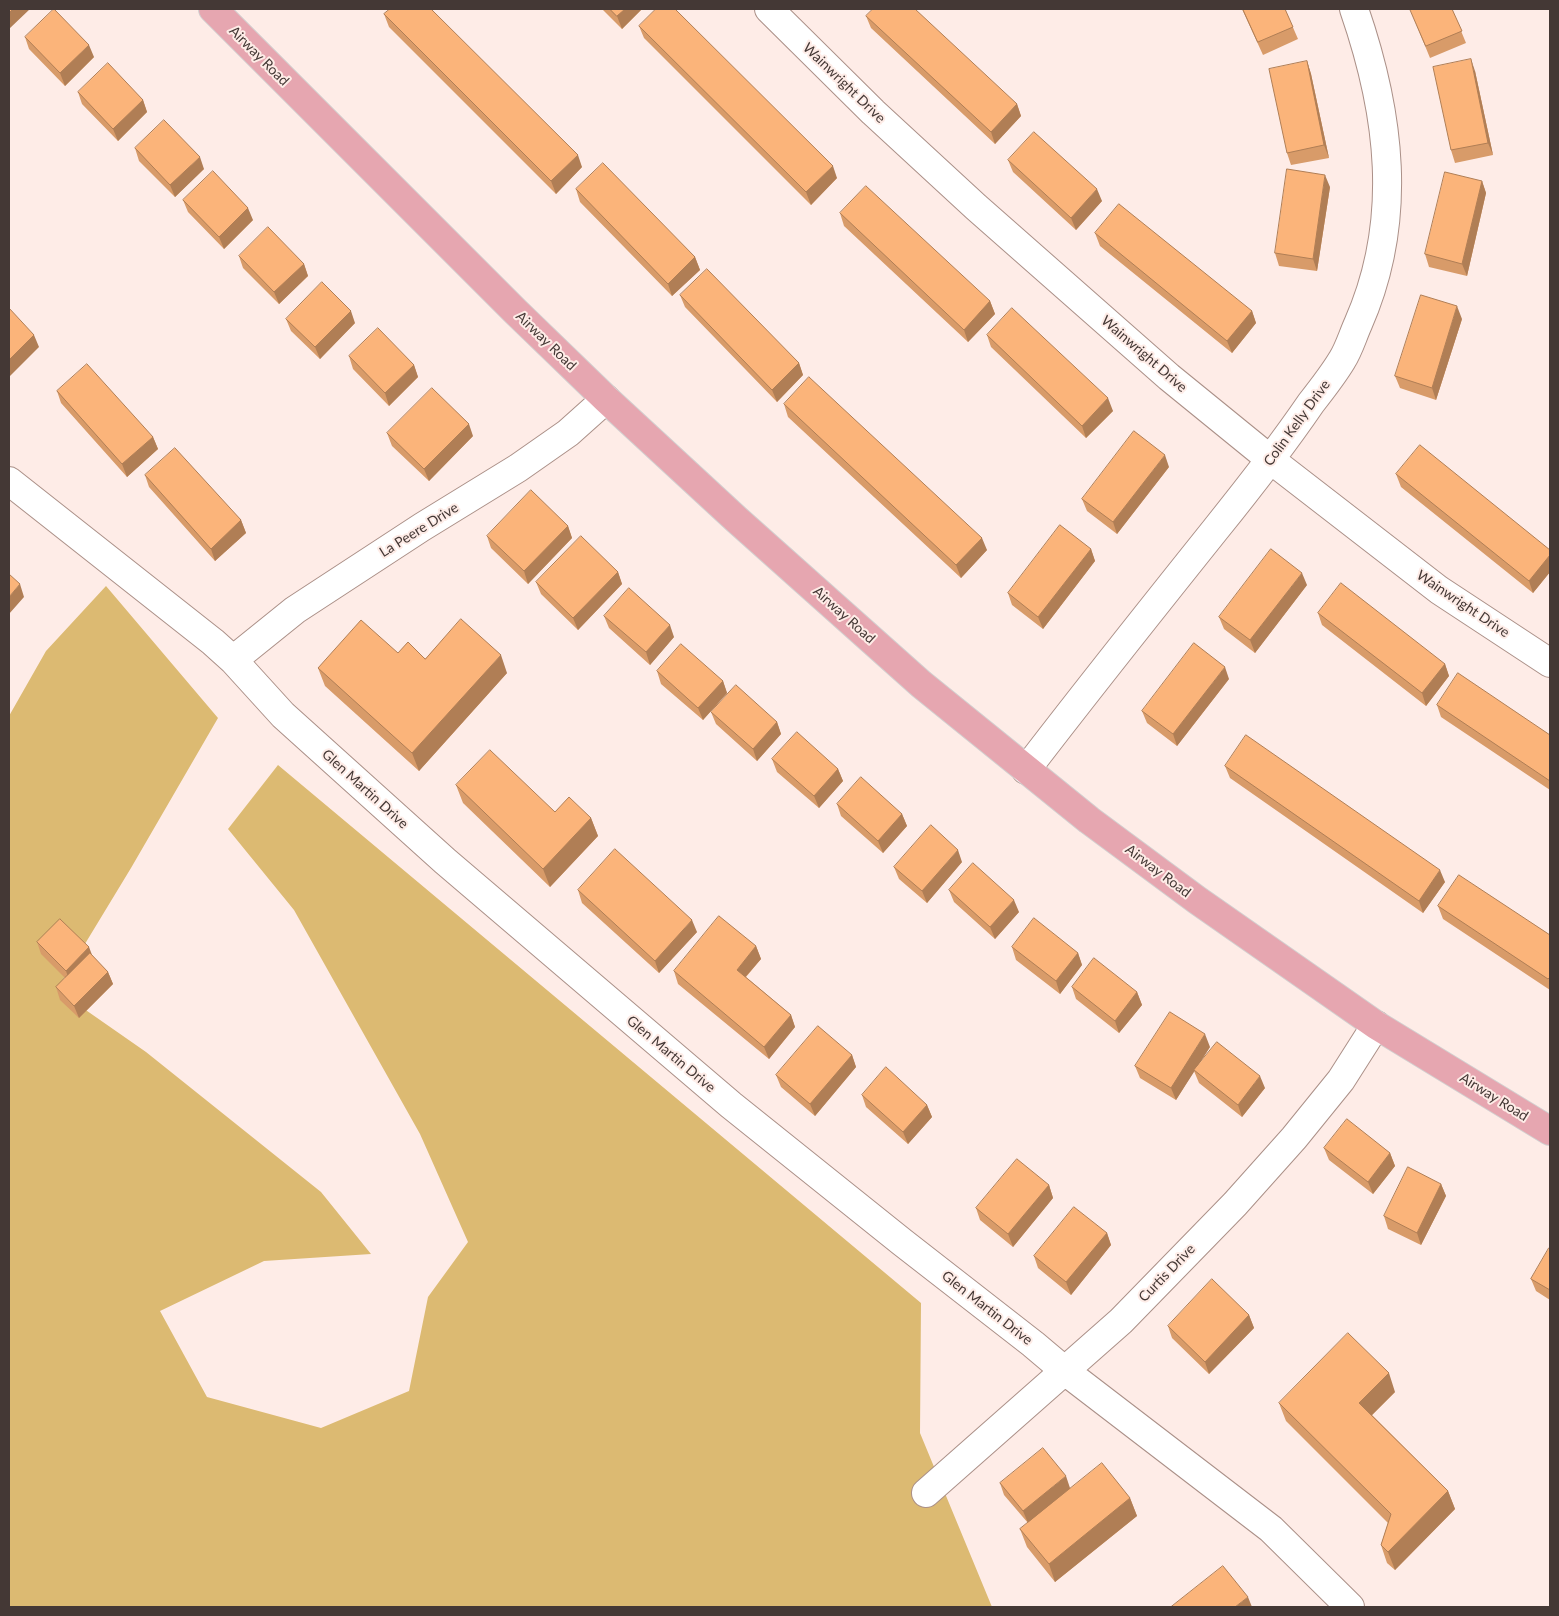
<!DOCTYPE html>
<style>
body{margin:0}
#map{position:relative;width:1559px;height:1616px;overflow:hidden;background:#feece7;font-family:Lato,sans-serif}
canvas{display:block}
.frame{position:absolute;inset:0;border:10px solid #443835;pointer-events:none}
</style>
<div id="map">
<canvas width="1559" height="1616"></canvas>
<div class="frame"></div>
</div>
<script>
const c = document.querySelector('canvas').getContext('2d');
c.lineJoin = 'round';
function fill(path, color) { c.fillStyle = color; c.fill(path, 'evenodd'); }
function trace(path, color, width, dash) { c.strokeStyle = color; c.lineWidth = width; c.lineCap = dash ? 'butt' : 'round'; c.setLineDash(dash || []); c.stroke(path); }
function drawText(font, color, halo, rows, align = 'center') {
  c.font = font + ' Lato,sans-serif'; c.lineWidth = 4; c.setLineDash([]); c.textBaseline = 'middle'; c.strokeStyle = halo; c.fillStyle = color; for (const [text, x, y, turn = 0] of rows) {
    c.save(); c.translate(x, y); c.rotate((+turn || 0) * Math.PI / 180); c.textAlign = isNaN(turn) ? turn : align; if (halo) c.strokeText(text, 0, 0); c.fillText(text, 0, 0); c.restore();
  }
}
fill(new Path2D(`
 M 106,586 L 218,718 L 131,868 L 57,990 L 146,1052 L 321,1192 L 371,1254 L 264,1261 L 160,1311 L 207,1397 L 321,1428 L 409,1391 L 428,1297 L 468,1242 L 420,1134 L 294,910 L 228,829 L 278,765 L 921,1303 L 920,1433 L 992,1607 L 9,1607 L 9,716 L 46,651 Z`), '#dcba72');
const minor = new Path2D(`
 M 769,9 L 873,112 L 976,207 L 1169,377 L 1271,460 L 1439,590 L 1550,663
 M 9,481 L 213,642 L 233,660 L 283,715 L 445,861 L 731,1105 L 902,1242 L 1033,1344 L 1065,1371 L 1271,1529 L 1350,1607
 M 233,660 L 295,610 L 422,527 L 518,468 L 568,433 L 606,399
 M 1026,770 C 1088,689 1151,610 1215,530 C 1248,489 1281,447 1311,403 C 1322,389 1333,375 1342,360 C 1349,349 1353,335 1358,324 C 1404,220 1390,113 1354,9
 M 926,1493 L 1121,1321 L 1235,1204 L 1294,1138 L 1341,1080 L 1376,1025`);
const primary = new Path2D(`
 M 213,9 L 515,311 L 606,399 L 736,519 L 921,684 L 1089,820 L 1197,900 L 1376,1025 L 1550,1131`);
trace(minor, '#ab9088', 30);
trace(primary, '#d2cfcf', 30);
trace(minor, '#fff', 28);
trace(primary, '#e6a6b0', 28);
fill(new Path2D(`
 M 602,9 L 642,9 L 622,29 Z
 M 1242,9 L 1285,9 L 1298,39 L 1263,55 Z
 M 1410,9 L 1452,9 L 1466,43 L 1430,58 Z
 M 384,14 L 582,167 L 556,194 L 389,27 Z
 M 866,16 L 1017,104 L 1021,116 L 995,144 L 871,28 Z
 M 639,26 L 837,178 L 811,205 L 644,38 Z
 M 25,37 L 94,57 L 65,86 L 29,49 Z
 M 1307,61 L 1311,74 L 1329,158 L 1291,165 L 1287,153 Z
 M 1475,71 L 1493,155 L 1455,163 L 1451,150 Z
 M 78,92 L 143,100 L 147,112 L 118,141 L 82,104 Z
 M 135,148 L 204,169 L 175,197 L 139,161 Z
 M 1008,160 L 1102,201 L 1076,230 L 1013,172 Z
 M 1482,181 L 1486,193 L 1467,276 L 1429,267 L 1425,254 Z
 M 1330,187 L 1317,271 L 1279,266 L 1275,253 Z
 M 576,189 L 695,257 L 700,270 L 672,296 L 580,202 Z
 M 183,200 L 253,220 L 224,249 L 188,212 Z
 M 840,213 L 990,301 L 995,314 L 968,342 L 844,226 Z
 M 1095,233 L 1252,311 L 1256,323 L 1232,353 L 1100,246 Z
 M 239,256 L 304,264 L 308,276 L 279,304 L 243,268 Z
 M 680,295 L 799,363 L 803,375 L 777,402 L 685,307 Z
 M 286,319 L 355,323 L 320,359 L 291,331 Z
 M 1462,319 L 1436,400 L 1400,388 L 1395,376 Z
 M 987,335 L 1113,411 L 1086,438 L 991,347 Z
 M 349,356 L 414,365 L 418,377 L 389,406 L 353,369 Z
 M 57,391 L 153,437 L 158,449 L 127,477 L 61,403 Z
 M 784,404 L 987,550 L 961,578 L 788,417 Z
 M 387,433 L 473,436 L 429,481 L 392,446 Z
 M 1169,467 L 1117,534 L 1087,511 L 1082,499 Z
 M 1396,474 L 1550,550 L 1550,572 L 1533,593 L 1401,487 Z
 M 145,475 L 241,520 L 246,533 L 215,561 L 149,487 Z
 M 568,526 L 572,538 L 528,584 L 491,548 L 487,536 Z
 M 1091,549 L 1095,561 L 1043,629 L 1012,605 L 1008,593 Z
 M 618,572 L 622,584 L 578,630 L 541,594 L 536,582 Z
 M 1307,585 L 1255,653 L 1224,629 L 1219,617 Z
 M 1318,613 L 1445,664 L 1449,676 L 1426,706 L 1322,625 Z
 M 604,616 L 674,637 L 650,665 L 609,628 Z
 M 398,653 L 507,673 L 419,771 L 325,686 L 318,668 Z
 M 657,671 L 723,681 L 727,693 L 703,720 L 661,684 Z
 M 1229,679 L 1177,746 L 1147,723 L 1142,711 Z
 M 1437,705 L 1550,735 L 1550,790 L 1441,717 Z
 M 711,712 L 777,722 L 781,734 L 757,761 L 716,724 Z
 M 772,759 L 838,769 L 843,781 L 819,808 L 777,772 Z
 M 1225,766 L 1445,882 L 1423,913 L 1230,778 Z
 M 456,785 L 555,812 L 591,818 L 598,836 L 550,887 L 463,803 Z
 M 837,804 L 902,814 L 907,826 L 883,853 L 841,816 Z
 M 962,862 L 927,903 L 899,879 L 894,867 Z
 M 578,890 L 697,932 L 659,973 L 582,903 Z
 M 949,890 L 1019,912 L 995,939 L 954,902 Z
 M 1438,906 L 1550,935 L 1550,990 L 1443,919 Z
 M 37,942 L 92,956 L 108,972 L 113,984 L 79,1018 L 60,1000 L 56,987 L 65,978 L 41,954 Z
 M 756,946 L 761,959 L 746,977 L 791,1015 L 795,1027 L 769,1059 L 678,984 L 674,971 Z
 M 1012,947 L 1078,953 L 1082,965 L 1060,994 L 1016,960 Z
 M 1072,987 L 1137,992 L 1142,1005 L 1119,1033 L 1076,999 Z
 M 1210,1047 L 1196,1068 L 1265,1088 L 1242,1117 L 1199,1083 L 1194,1071 L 1176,1100 L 1140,1078 L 1135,1066 Z
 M 852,1055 L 856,1067 L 815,1116 L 781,1087 L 776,1075 Z
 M 862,1095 L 927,1105 L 932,1117 L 908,1144 L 866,1107 Z
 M 1324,1148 L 1390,1153 L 1395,1166 L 1373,1194 L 1329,1160 Z
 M 1441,1184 L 1446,1196 L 1421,1245 L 1388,1229 L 1384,1216 Z
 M 1049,1185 L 1053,1198 L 1013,1247 L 980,1220 L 976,1208 Z
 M 1107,1233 L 1111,1245 L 1071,1295 L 1038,1268 L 1034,1256 Z
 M 1550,1248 L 1550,1300 L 1536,1291 L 1531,1279 Z
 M 1249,1315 L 1254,1328 L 1209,1374 L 1172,1338 L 1168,1326 Z
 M 1395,1392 L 1372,1415 L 1448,1491 L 1455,1509 L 1395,1570 L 1387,1563 L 1381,1545 L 1388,1523 L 1286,1421 L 1279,1403 Z
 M 1000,1483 L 1070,1488 L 1130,1498 L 1137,1516 L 1055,1582 L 1027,1547 L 1020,1529 L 1028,1523 L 1004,1495 Z`), '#d89b69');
fill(new Path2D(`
 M 13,9 L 30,9 L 9,29 L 9,13 Z
 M 625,9 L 642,9 L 622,29 L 617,16 Z
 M 89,45 L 94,57 L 65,86 L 60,73 Z
 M 1471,59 L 1475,71 L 1493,155 L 1488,143 Z
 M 1307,61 L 1311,74 L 1329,158 L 1324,145 Z
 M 143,100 L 147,112 L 118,141 L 113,129 Z
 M 1017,104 L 1021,116 L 995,144 L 991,132 Z
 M 578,155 L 582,167 L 556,194 L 551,181 Z
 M 200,157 L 204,169 L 175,197 L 170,185 Z
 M 833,166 L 837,178 L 811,205 L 806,192 Z
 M 1325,175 L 1330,187 L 1317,271 L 1313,259 Z
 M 1482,181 L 1486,193 L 1467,276 L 1462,264 Z
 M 1097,189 L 1102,201 L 1076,230 L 1071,218 Z
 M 248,208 L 253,220 L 224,249 L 219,237 Z
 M 695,257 L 700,270 L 672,296 L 668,284 Z
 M 304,264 L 308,276 L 279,304 L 274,292 Z
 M 990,301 L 995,314 L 968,342 L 964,330 Z
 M 1457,306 L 1462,319 L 1436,400 L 1432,388 Z
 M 351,311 L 355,323 L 320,359 L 315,347 Z
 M 1252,311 L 1256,323 L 1232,353 L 1227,341 Z
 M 34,335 L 39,347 L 10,376 L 9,373 L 9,360 Z
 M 799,363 L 803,375 L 777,402 L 772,390 Z
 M 414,365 L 418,377 L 389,406 L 385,393 Z
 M 1108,398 L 1113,411 L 1086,438 L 1082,426 Z
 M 469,424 L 473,436 L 429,481 L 424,469 Z
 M 153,437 L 158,449 L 127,477 L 122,464 Z
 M 1165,455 L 1169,467 L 1117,534 L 1113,522 Z
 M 241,520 L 246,533 L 215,561 L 211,549 Z
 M 568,526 L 572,538 L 528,584 L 524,571 Z
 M 982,538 L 987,550 L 961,578 L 956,565 Z
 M 1091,549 L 1095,561 L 1043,629 L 1038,617 Z
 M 1550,555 L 1550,572 L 1533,593 L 1529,581 Z
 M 618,572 L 622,584 L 578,630 L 573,618 Z
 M 1302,573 L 1307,585 L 1255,653 L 1250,640 Z
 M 20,584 L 24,597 L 9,614 L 9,597 Z
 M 670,625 L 674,637 L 650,665 L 646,652 Z
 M 501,655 L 507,673 L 419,771 L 412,753 Z
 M 1445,664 L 1449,676 L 1426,706 L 1422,693 Z
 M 1225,667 L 1229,679 L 1177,746 L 1173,734 Z
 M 723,681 L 727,693 L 703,720 L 698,708 Z
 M 777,722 L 781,734 L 757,761 L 753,749 Z
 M 838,769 L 843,781 L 819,808 L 814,796 Z
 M 902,814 L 907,826 L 883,853 L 878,841 Z
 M 591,818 L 598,836 L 550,887 L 543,869 Z
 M 958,850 L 962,862 L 927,903 L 922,891 Z
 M 1440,870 L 1445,882 L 1423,913 L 1419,901 Z
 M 1014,900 L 1019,912 L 995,939 L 990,927 Z
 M 692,920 L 697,932 L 659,973 L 655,961 Z
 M 756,946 L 761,959 L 741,982 L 737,970 Z
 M 89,947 L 94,960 L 70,983 L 66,971 Z
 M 1078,953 L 1082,965 L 1060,994 L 1056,981 Z
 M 108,972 L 113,984 L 79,1018 L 74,1006 Z
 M 1137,992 L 1142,1005 L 1119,1033 L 1115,1021 Z
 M 791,1015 L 795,1027 L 769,1059 L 764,1047 Z
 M 1205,1034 L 1210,1047 L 1176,1100 L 1171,1088 Z
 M 852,1055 L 856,1067 L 815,1116 L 810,1104 Z
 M 1260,1076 L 1265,1088 L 1242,1117 L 1238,1105 Z
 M 927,1105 L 932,1117 L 908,1144 L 903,1132 Z
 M 1390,1153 L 1395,1166 L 1373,1194 L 1368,1182 Z
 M 1441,1184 L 1446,1196 L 1421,1245 L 1417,1233 Z
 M 1049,1185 L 1053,1198 L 1013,1247 L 1008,1234 Z
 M 1107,1233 L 1111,1245 L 1071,1295 L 1066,1282 Z
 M 1249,1315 L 1254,1328 L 1209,1374 L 1205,1362 Z
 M 1389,1373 L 1395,1392 L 1366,1421 L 1359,1403 Z
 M 1066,1476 L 1070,1488 L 1028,1523 L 1023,1511 Z
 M 1448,1491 L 1455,1509 L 1395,1570 L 1388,1552 Z
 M 1130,1498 L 1137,1516 L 1055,1582 L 1049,1564 Z
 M 1248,1597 L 1252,1607 L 1235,1607 Z`), '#b07e55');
const building = new Path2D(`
 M 9,9 L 13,9 L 9,13 Z
 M 54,9 L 89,45 L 60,73 L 25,37 Z
 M 390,9 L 431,9 L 578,155 L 551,181 L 384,14 Z
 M 610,9 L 625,9 L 617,16 Z
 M 656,9 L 675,9 L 833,166 L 806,192 L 639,26 Z
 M 873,9 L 915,9 L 1017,104 L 991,132 L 866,16 Z
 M 1243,9 L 1285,9 L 1293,27 L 1258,42 Z
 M 1410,9 L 1452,9 L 1462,31 L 1426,46 Z
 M 1471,59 L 1488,143 L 1451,150 L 1433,67 Z
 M 1307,61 L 1324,145 L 1287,153 L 1269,69 Z
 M 108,63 L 143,100 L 113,129 L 78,92 Z
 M 164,120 L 200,157 L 170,185 L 135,148 Z
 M 1034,132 L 1097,189 L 1071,218 L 1008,160 Z
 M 603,163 L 695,257 L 668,284 L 576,189 Z
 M 1287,169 L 1325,175 L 1313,259 L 1275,253 Z
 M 213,171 L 248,208 L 219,237 L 183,200 Z
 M 1445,172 L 1482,181 L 1462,264 L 1425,254 Z
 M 866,186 L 990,301 L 964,330 L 840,213 Z
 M 1119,204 L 1252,311 L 1227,341 L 1095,233 Z
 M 268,227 L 304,264 L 274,292 L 239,256 Z
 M 707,269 L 799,363 L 772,390 L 680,295 Z
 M 322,282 L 351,311 L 315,347 L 286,319 Z
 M 1421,295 L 1457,306 L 1432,388 L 1395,376 Z
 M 9,308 L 34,335 L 9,360 Z
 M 1012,308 L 1108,398 L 1082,426 L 987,335 Z
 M 378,328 L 414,365 L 385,393 L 349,356 Z
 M 87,364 L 153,437 L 122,464 L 57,391 Z
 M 809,377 L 982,538 L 956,565 L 784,404 Z
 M 432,388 L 469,424 L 424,469 L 387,433 Z
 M 1134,431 L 1165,455 L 1113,522 L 1082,499 Z
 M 1420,445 L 1550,550 L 1550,555 L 1529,581 L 1396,474 Z
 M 175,448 L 241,520 L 211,549 L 145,475 Z
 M 531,490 L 568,526 L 524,571 L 487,536 Z
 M 1060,525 L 1091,549 L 1038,617 L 1008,593 Z
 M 581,536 L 618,572 L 573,618 L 536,582 Z
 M 1271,549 L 1302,573 L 1250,640 L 1219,617 Z
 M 9,574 L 20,584 L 9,597 Z
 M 1341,583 L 1445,664 L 1422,693 L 1318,613 Z
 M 629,588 L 670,625 L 646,652 L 604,616 Z
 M 461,619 L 501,655 L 412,753 L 318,668 L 361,620 L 398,653 L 408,642 L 425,659 Z
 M 1194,643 L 1225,667 L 1173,734 L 1142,711 Z
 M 681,644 L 723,681 L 698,708 L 657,671 Z
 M 1458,673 L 1550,735 L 1550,781 L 1437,705 Z
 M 736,685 L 777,722 L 753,749 L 711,712 Z
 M 797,732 L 838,769 L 814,796 L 772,759 Z
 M 1246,735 L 1440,870 L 1419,901 L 1225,766 Z
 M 490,750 L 555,812 L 569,797 L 591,818 L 543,869 L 456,785 Z
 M 861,777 L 902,814 L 878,841 L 837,804 Z
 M 931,825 L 958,850 L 922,891 L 894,867 Z
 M 615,849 L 692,920 L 655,961 L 578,890 Z
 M 973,863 L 1014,900 L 990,927 L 949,890 Z
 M 1459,875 L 1550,935 L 1550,977 L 1548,979 L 1438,906 Z
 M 719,916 L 756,946 L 737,970 L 791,1015 L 764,1047 L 674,971 Z
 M 1034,918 L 1078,953 L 1056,981 L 1012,947 Z
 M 60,919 L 89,947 L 66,971 L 37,942 Z
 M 90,953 L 108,972 L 74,1006 L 56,987 Z
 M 1094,958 L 1137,992 L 1115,1021 L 1072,987 Z
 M 1170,1012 L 1205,1034 L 1171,1088 L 1135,1066 Z
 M 818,1026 L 852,1055 L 810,1104 L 776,1075 Z
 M 1217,1042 L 1260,1076 L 1238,1105 L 1194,1070 Z
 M 886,1067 L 927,1105 L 903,1132 L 862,1095 Z
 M 1347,1119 L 1390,1153 L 1368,1182 L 1324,1148 Z
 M 1017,1159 L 1049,1185 L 1008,1234 L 976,1208 Z
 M 1408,1167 L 1441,1184 L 1417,1233 L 1384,1216 Z
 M 1074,1207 L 1107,1233 L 1066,1282 L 1034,1256 Z
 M 1549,1248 L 1550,1248 L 1550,1290 L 1531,1279 Z
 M 1212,1279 L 1249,1315 L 1205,1362 L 1168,1326 Z
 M 1348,1333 L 1389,1373 L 1359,1403 L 1448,1491 L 1388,1552 L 1381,1545 L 1391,1514 L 1279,1403 Z
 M 1043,1448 L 1066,1476 L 1023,1511 L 1000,1483 Z
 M 1102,1463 L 1130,1498 L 1049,1564 L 1020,1529 Z
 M 1223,1566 L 1248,1597 L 1235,1607 L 1171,1607 Z`);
fill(building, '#fbb47a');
trace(building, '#b07e55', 1);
drawText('14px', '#443835', '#feece7', [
 ["Airway Road",259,56,45],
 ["Wainwright Drive",844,83,44],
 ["Airway Road",546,341,44],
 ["Wainwright Drive",1144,354,41],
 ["Colin Kelly Drive",1297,423,-54],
 ["La Peere Drive",419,530,-32],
 ["Wainwright Drive",1463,604,34],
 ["Airway Road",844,615,42],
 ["Glen Martin Drive",365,789,42],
 ["Airway Road",1158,871,37],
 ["Glen Martin Drive",671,1054,40],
 ["Airway Road",1494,1097,32],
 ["Curtis Drive",1167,1273,-46],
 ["Glen Martin Drive",987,1308,38]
]);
</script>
